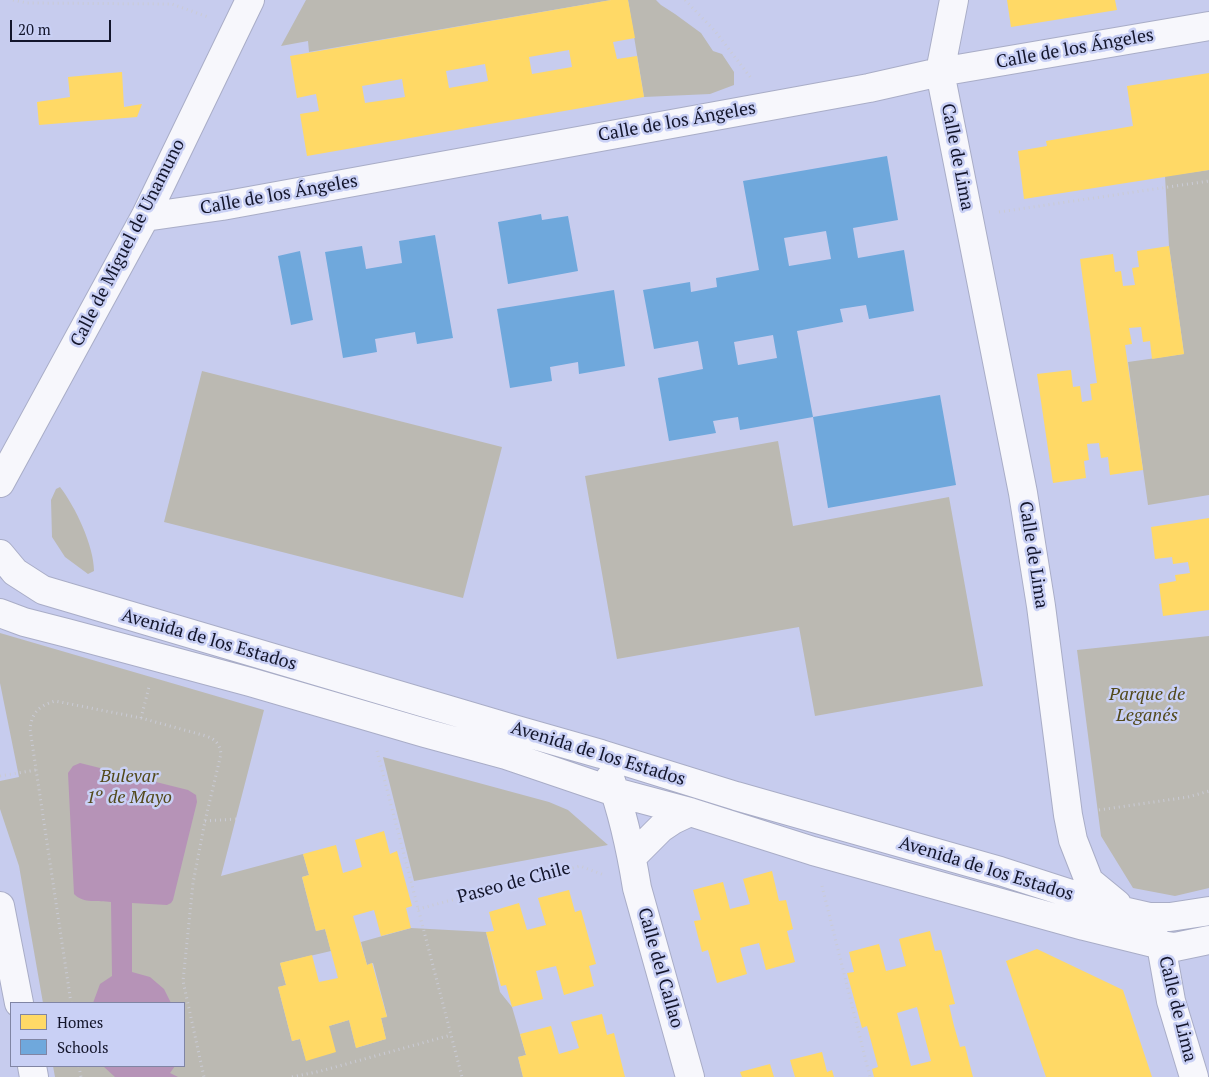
<!DOCTYPE html>
<meta charset="utf-8">
<style>
body{margin:0}
#map{position:relative;width:1209px;height:1077px;overflow:hidden;background:#c7ccee;font-family:"PT Serif",serif}
canvas{display:block}
.legend{position:absolute;left:10px;top:1002px;width:175px;height:65px;box-sizing:border-box;background:#c9d0f5;border:1px solid #8085a4;margin:0;padding:6px 9px;list-style:none;font-size:15px;color:#13152b}
.legend li{display:flex;align-items:center;gap:10px;height:25px}
.legend b{width:25px;border:1px solid #8085a4}
.scale{position:absolute;left:10px;top:20px;width:101px;height:22px;box-sizing:border-box;border:2px solid #13152b;border-top:0;padding-left:6px;font-size:15px;line-height:18px;white-space:nowrap;color:#13152b;-webkit-text-stroke:4px #c9d0f5;paint-order:stroke}
</style>
<div id="map">
<canvas width="1209" height="1077"></canvas>
<ul class="legend">
<li><b style="height:14px;background:#ffd966"></b>Homes</li>
<li><b style="height:14px;background:#6fa8dc"></b>Schools</li>
</ul>
<div class="scale">20 m</div>
</div>
<script>
const c = document.querySelector('canvas').getContext('2d');
c.lineJoin = 'round';
function fill(path, color) { c.fillStyle = color; c.fill(path, 'evenodd'); }
function trace(path, color, width, dash) { c.strokeStyle = color; c.lineWidth = width; c.lineCap = dash ? 'butt' : 'round'; c.setLineDash(dash || []); c.stroke(path); }
function drawText(font, color, halo, rows, align = 'center') {
  c.font = font + ' "PT Serif",serif'; c.lineWidth = 5; c.setLineDash([]); c.textBaseline = 'middle'; c.strokeStyle = halo; c.fillStyle = color; for (const [text, x, y, turn = 0] of rows) {
    c.save(); c.translate(x, y); c.rotate((+turn || 0) * Math.PI / 180); c.textAlign = isNaN(turn) ? turn : align; if (halo) c.strokeText(text, 0, 0); c.fillText(text, 0, 0); c.restore();
  }
}
fill(new Path2D(`
 M 306,0 L 611,0 L 309,52 L 308,41 L 281,46 Z
 M 628,0 L 656,0 L 661,5 L 675,14 L 701,33 L 713,51 L 722,54 L 734,72 L 734,85 L 710,94 L 644,97 Z
 M 1209,170 L 1209,495 L 1148,505 L 1128,362 L 1184,354 L 1169,246 L 1165,176 Z
 M 202,371 L 502,447 L 463,598 L 164,522 Z
 M 778,441 L 793,526 L 949,497 L 983,686 L 815,716 L 799,627 L 617,659 L 585,476 Z
 M 60,487 C 75,506 94,546 94,571 L 88,574 L 65,557 L 52,537 L 51,500 L 56,489 Z
 M 0,633 L 264,710 L 221,876 L 303,854 L 309,875 L 302,877 L 316,931 L 325,929 L 331,951 L 280,963 L 286,985 L 278,987 L 292,1041 L 300,1039 L 306,1060 L 329,1026 L 349,1020 L 356,1048 L 386,1039 L 381,1018 L 387,1016 L 373,963 L 367,965 L 361,942 L 411,928 L 486,932 L 500,992 L 512,1007 L 526,1055 L 518,1057 L 523,1077 L 55,1077 L 53,1066 L 184,1066 L 184,1003 L 43,1003 L 19,866 L 0,809 L 0,781 L 19,777 L 0,683 Z
 M 1209,636 L 1209,888 L 1175,896 L 1133,888 L 1101,836 L 1077,650 Z
 M 383,757 L 549,802 L 568,810 L 608,845 L 414,881 Z`), '#bbb9b2');
fill(new Path2D(`
 M 80,763 L 188,790 L 196,795 L 197,802 L 173,900 L 171,903 L 167,905 L 132,903 L 132,972 L 150,977 L 164,989 L 171,1003 L 93,1003 L 100,984 L 112,976 L 111,902 C 98,900 84,904 74,894 L 68,773 L 73,766 Z
 M 103,1066 L 175,1066 L 170,1073 L 178,1077 L 115,1077 Z`), '#b693b7');
fill(new Path2D(`
 M 611,0 L 628,0 L 635,38 L 613,42 L 617,59 L 637,56 L 644,97 L 307,156 L 300,114 L 319,111 L 316,94 L 297,98 L 290,56 ZM 569,50 L 572,67 L 532,74 L 529,57 ZM 485,64 L 488,81 L 449,88 L 446,71 ZM 402,79 L 405,97 L 365,103 L 362,86 Z
 M 1007,0 L 1115,0 L 1117,10 L 1011,27 Z
 M 122,72 L 124,107 L 142,104 L 137,117 L 39,125 L 37,102 L 70,97 L 68,77 Z
 M 1209,73 L 1209,170 L 1024,199 L 1018,151 L 1047,146 L 1046,141 L 1133,126 L 1127,86 Z
 M 1169,246 L 1184,354 L 1152,359 L 1150,341 L 1143,342 L 1141,327 L 1129,328 L 1132,344 L 1125,345 L 1143,470 L 1110,475 L 1108,457 L 1101,458 L 1099,443 L 1087,444 L 1089,460 L 1084,461 L 1086,478 L 1053,483 L 1037,374 L 1071,370 L 1073,387 L 1080,386 L 1082,402 L 1092,400 L 1090,384 L 1097,383 L 1080,259 L 1113,254 L 1115,272 L 1121,271 L 1123,286 L 1135,285 L 1132,268 L 1139,267 L 1137,251 Z
 M 1209,518 L 1209,610 L 1163,616 L 1159,584 L 1176,581 L 1175,575 L 1190,573 L 1188,562 L 1173,564 L 1172,557 L 1155,559 L 1151,527 Z
 M 384,831 L 390,854 L 397,851 L 412,906 L 406,908 L 411,928 L 381,936 L 374,910 L 353,916 L 367,965 L 372,963 L 387,1017 L 381,1018 L 386,1039 L 356,1048 L 349,1020 L 329,1026 L 336,1052 L 306,1061 L 300,1039 L 292,1041 L 278,987 L 286,985 L 280,963 L 312,955 L 319,982 L 338,978 L 325,929 L 316,931 L 302,877 L 309,875 L 303,854 L 336,845 L 343,873 L 362,867 L 355,840 Z
 M 772,871 L 779,901 L 786,900 L 793,929 L 787,931 L 795,962 L 766,970 L 759,943 L 740,948 L 747,974 L 717,983 L 708,950 L 702,952 L 694,921 L 701,920 L 693,890 L 723,882 L 730,909 L 750,904 L 743,879 Z
 M 569,890 L 575,912 L 581,910 L 596,964 L 589,966 L 594,986 L 564,995 L 556,966 L 536,971 L 543,999 L 512,1007 L 506,985 L 501,986 L 486,932 L 494,931 L 489,912 L 519,903 L 527,930 L 546,925 L 538,898 Z
 M 930,931 L 935,951 L 941,950 L 955,1004 L 949,1005 L 954,1026 L 960,1047 L 965,1046 L 973,1077 L 874,1077 L 872,1069 L 878,1067 L 867,1026 L 862,1028 L 847,973 L 854,972 L 849,952 L 879,944 L 886,971 L 906,966 L 899,939 ZM 917,1007 L 931,1061 L 911,1066 L 897,1013 Z
 M 1037,949 L 1123,990 L 1152,1077 L 1046,1077 L 1006,961 Z
 M 602,1014 L 607,1035 L 614,1033 L 625,1077 L 523,1077 L 518,1057 L 526,1055 L 520,1034 L 551,1026 L 559,1054 L 579,1048 L 571,1022 Z
 M 822,1052 L 827,1072 L 832,1070 L 834,1077 L 795,1077 L 790,1060 Z
 M 770,1064 L 774,1077 L 742,1077 L 740,1072 Z`), '#ffd966');
fill(new Path2D(`
 M 887,156 L 898,220 L 853,228 L 858,258 L 904,250 L 914,311 L 869,319 L 866,305 L 840,309 L 843,322 L 797,331 L 813,417 L 740,430 L 738,417 L 713,421 L 716,433 L 669,441 L 658,378 L 703,369 L 698,341 L 654,349 L 643,290 L 690,282 L 691,292 L 717,287 L 716,278 L 759,270 L 743,181 ZM 826,231 L 831,259 L 789,266 L 784,238 ZM 773,335 L 777,358 L 738,365 L 734,342 Z
 M 541,214 L 542,220 L 568,216 L 578,271 L 508,284 L 498,222 Z
 M 435,235 L 453,338 L 417,344 L 415,332 L 375,339 L 377,352 L 343,358 L 325,252 L 362,246 L 366,269 L 402,263 L 399,241 Z
 M 300,251 L 313,320 L 291,325 L 278,256 Z
 M 614,290 L 625,366 L 579,374 L 578,362 L 550,367 L 552,381 L 510,388 L 497,309 Z
 M 940,395 L 956,485 L 828,508 L 813,417 Z`), '#6fa8dc');
const minor = new Path2D(`
 M 954,0 L 940,72 L 1023,493 L 1041,606 L 1068,815 L 1073,840 L 1089,881 L 1117,904
 M 145,217 L 222,206 L 869,88 L 940,72 L 1209,26
 M 0,483 L 145,217 L 250,0
 M 0,554 L 15,572 L 43,590 L 513,729 L 601,754 L 736,796 L 1000,871 L 1127,912 L 1149,917 L 1170,917 L 1209,911
 M 0,613 L 24,622 L 67,633 L 250,682 L 425,733 L 506,755 L 615,792 L 690,812 L 813,851 L 1084,926 L 1161,945 L 1175,947 L 1209,940
 M 610,778 C 623,813 631,851 637,888 L 690,1077
 M 632,857 L 661,828 L 673,820 L 690,812
 M 0,906 L 19,1003
 M 1149,933 L 1161,945 L 1171,1001 L 1194,1077
 M 32,1066 L 34,1077`);
trace(minor, '#a9adc7', 30);
trace(new Path2D(`
 M 13,0 L 27,3 L 172,4 L 208,17
 M 685,0 L 715,31 L 751,78
 M 999,212 L 1209,181
 M 141,718 L 149,687
 M 377,751 L 462,1077
 M 0,776 L 36,770
 M 1099,810 L 1188,797 L 1209,791
 M 205,821 L 236,819
 M 822,886 L 870,1077
 M 418,909 L 580,866 L 604,875
 M 71,1003 L 30,729 C 32,712 39,706 55,701 L 141,718 L 206,736 C 215,739 220,744 221,754 L 205,821 L 193,883 L 183,981 L 204,1077
 M 79,1066 L 81,1077
 M 292,1077 L 321,1071 L 451,1035`), '#cacbd5', 3, [1, 4]);
trace(minor, '#f7f7fc', 28);
drawText('18px', '#13152b', '#c9d0f5', [
 ["Calle de los Ángeles",1075,49,-10],
 ["Calle de los Ángeles",677,122,-10],
 ["Calle de Lima",957,157,79],
 ["Calle de los Ángeles",279,195,-10],
 ["Calle de Miguel de Unamuno",128,243,-63],
 ["Calle de Lima",1033,555,81],
 ["Avenida de los Estados",209,640,16],
 ["Avenida de los Estados",598,754,17],
 ["Avenida de los Estados",986,869,17],
 ["Paseo de Chile",514,883,-15],
 ["Calle del Callao",660,968,74],
 ["Calle de Lima",1177,1009,76]
]);
drawText('italic 18px', '#52491a', '#c9d0f5', [
 ["Parque de",1147,695],
 ["Leganés",1147,716],
 ["Bulevar",129,777],
 ["1º de Mayo",129,798]
]);
</script>
